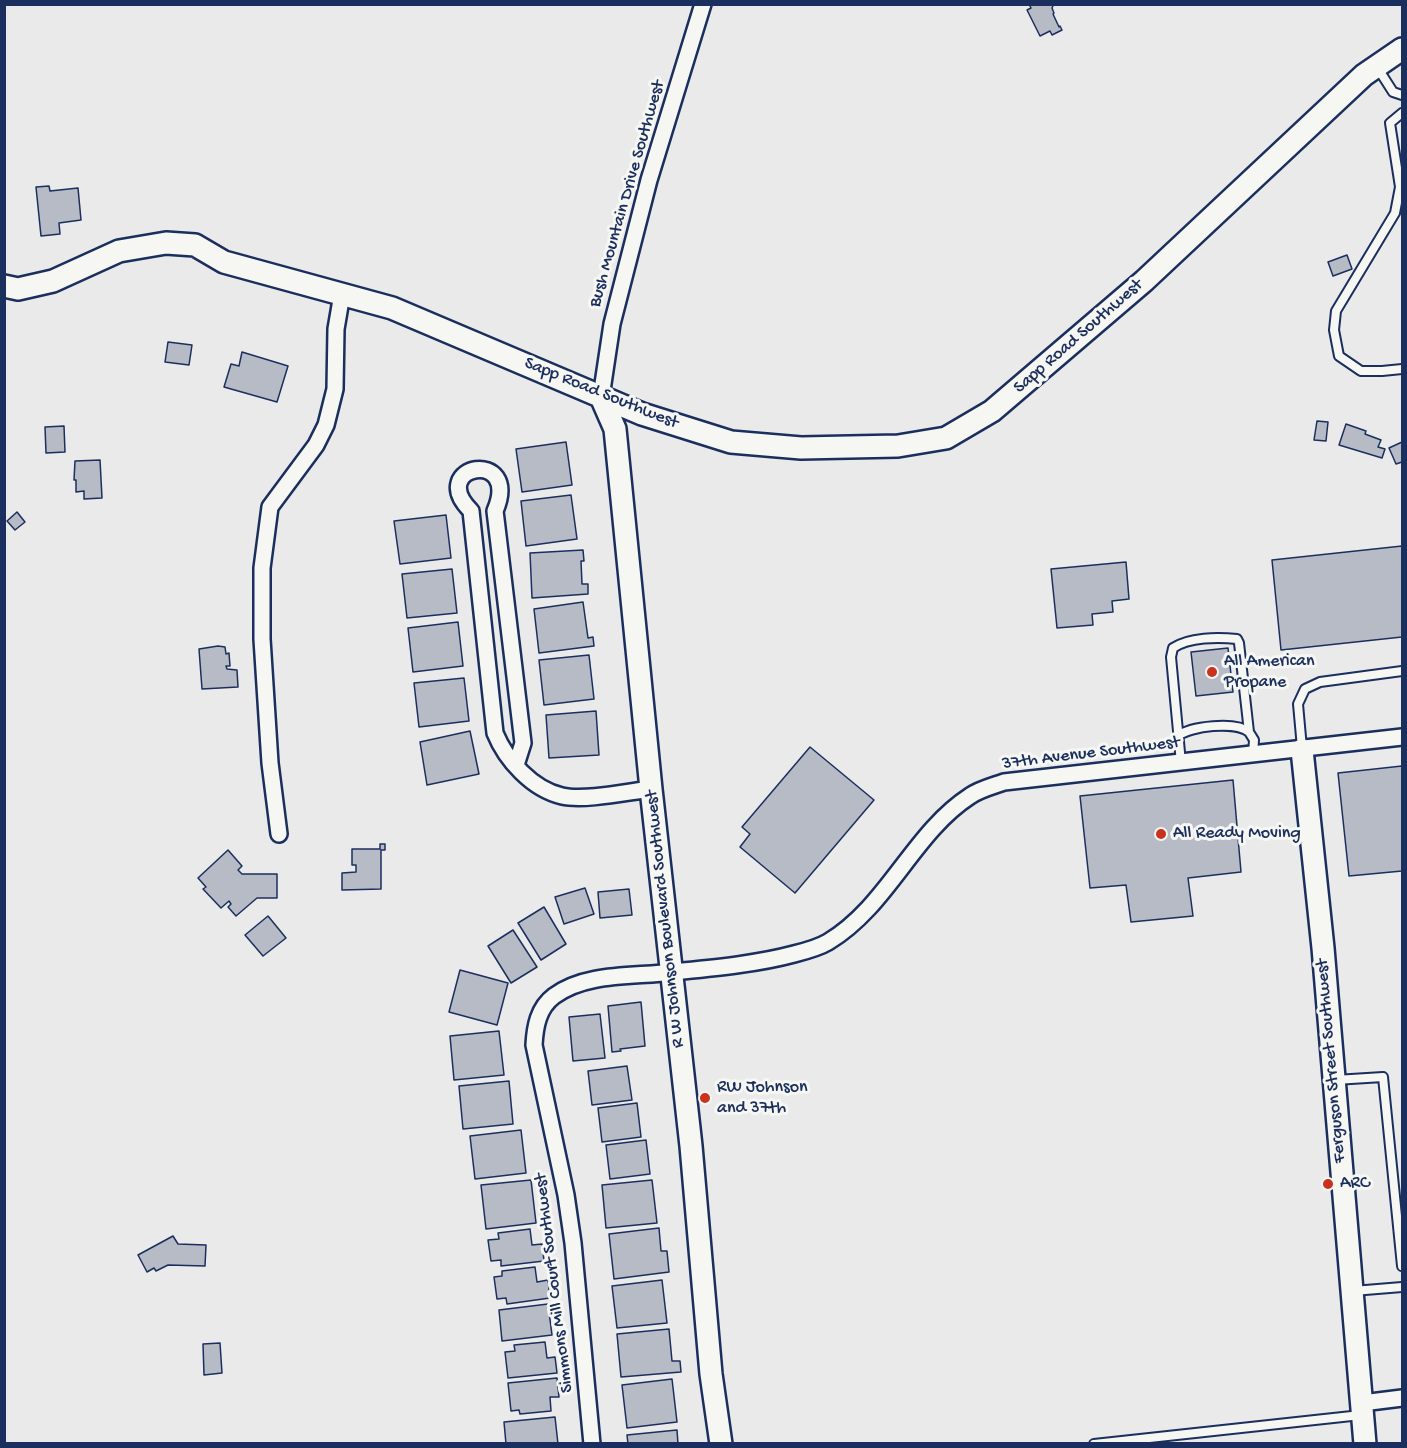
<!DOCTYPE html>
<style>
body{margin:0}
#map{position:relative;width:1407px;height:1448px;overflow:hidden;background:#e9eae9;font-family:"Gochi Hand",sans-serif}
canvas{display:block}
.frame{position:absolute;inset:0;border:6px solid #1b2f5e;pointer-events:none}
</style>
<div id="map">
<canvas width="1407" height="1448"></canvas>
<div class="frame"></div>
</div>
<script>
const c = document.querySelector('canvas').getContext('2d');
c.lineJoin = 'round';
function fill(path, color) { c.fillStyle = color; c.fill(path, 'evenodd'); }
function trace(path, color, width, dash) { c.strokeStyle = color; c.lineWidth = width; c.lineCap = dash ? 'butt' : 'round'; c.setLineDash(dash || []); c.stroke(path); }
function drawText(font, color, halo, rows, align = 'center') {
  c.font = font + ' "Gochi Hand",sans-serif'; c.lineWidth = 6; c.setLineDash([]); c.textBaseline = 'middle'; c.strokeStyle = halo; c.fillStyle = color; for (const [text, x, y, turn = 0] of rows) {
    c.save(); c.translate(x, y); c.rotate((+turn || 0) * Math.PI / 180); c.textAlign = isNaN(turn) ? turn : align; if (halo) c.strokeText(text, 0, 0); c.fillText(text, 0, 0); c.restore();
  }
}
const building = new Path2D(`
 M 1029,4 L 1054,4 L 1052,8 L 1054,13 L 1053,14 L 1059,27 L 1060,26 L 1062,30 L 1052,35 L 1050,31 L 1040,36 L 1027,10 L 1031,8 Z
 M 49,186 L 50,191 L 78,188 L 81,220 L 59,223 L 60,234 L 41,236 L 36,187 Z
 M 1347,255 L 1352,269 L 1333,276 L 1328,262 Z
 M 168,342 L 192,345 L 189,365 L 165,362 Z
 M 242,352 L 288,366 L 277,402 L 224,387 L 231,364 L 239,366 Z
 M 1317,421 L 1328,422 L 1326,441 L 1314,440 Z
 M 1346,424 L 1366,431 L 1365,434 L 1381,440 L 1378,447 L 1385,449 L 1382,458 L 1339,445 Z
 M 64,426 L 65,452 L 46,453 L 45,427 Z
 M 566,442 L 572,485 L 522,492 L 516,449 Z
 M 1402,442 L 1402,462 L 1396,464 L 1389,448 Z
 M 100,460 L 102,498 L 84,499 L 84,491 L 76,492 L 76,480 L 74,480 L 75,461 Z
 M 571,495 L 577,539 L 526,546 L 521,501 Z
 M 17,512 L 25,522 L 15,530 L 7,521 Z
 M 446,515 L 451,558 L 400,564 L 394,521 Z
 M 1402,546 L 1402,637 L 1281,650 L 1272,560 Z
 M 583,550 L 584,561 L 581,561 L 582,584 L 588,584 L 588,594 L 532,598 L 530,553 Z
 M 1126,562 L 1129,599 L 1112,601 L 1113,612 L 1092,614 L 1093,625 L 1057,628 L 1051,569 Z
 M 452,569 L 457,613 L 407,618 L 402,574 Z
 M 583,602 L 588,638 L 593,637 L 594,646 L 539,653 L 534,609 Z
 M 458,622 L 463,666 L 413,672 L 408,628 Z
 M 218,646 L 225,647 L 226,654 L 229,653 L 230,666 L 226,666 L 227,669 L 237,670 L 238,687 L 202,689 L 199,649 Z
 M 1228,648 L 1233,692 L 1196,696 L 1191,652 Z
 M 589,655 L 594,699 L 544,705 L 539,660 Z
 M 464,678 L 469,721 L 419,727 L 414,683 Z
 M 596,711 L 599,755 L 549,758 L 546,715 Z
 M 470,731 L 479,774 L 427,785 L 420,742 Z
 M 810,747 L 874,800 L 795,893 L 740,847 L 750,834 L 742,827 Z
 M 1402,766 L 1402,871 L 1349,876 L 1338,773 Z
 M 1233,780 L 1241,872 L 1188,878 L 1193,916 L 1131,922 L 1126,885 L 1090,888 L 1080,796 Z
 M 380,844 L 385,844 L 385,850 L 381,850 L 381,889 L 342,890 L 342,873 L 356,872 L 356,865 L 352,865 L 352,849 L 380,849 Z
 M 228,850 L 242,866 L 238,870 L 242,874 L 277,874 L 277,898 L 257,898 L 236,916 L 228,907 L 231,904 L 229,901 L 221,908 L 203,889 L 206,887 L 198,878 Z
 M 585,888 L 594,914 L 564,924 L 555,897 Z
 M 629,889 L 632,915 L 600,918 L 598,892 Z
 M 544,907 L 566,944 L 541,960 L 518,923 Z
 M 268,916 L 286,938 L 263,956 L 245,935 Z
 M 513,930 L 537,967 L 511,983 L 488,946 Z
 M 460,970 L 508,983 L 497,1025 L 449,1012 Z
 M 641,1002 L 645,1046 L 620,1049 L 621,1051 L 612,1052 L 608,1006 Z
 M 600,1014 L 605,1058 L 573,1061 L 569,1017 Z
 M 499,1031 L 504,1075 L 454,1080 L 450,1036 Z
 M 627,1066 L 632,1100 L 592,1105 L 588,1071 Z
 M 509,1081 L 513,1124 L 463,1129 L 459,1086 Z
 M 637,1103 L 641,1137 L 602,1142 L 598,1108 Z
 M 521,1130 L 526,1173 L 475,1179 L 470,1136 Z
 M 646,1140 L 650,1174 L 610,1179 L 606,1145 Z
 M 531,1180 L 536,1223 L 486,1229 L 481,1185 Z
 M 652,1180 L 657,1223 L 606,1228 L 602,1185 Z
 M 659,1228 L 661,1251 L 667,1251 L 669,1272 L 614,1279 L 609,1234 Z
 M 530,1229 L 532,1245 L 542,1244 L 544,1261 L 501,1266 L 501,1260 L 491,1261 L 488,1240 L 499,1239 L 498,1233 Z
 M 173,1236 L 178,1244 L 206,1245 L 205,1266 L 168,1265 L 156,1271 L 154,1268 L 147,1272 L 138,1255 Z
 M 535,1267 L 537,1282 L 548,1280 L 550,1298 L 507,1304 L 506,1298 L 497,1299 L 494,1277 L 502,1276 L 502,1271 Z
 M 662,1280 L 667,1323 L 617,1328 L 612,1286 Z
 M 548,1304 L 552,1335 L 502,1341 L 499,1310 Z
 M 669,1329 L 672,1361 L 680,1361 L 681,1372 L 621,1377 L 617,1334 Z
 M 545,1342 L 547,1358 L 555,1357 L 557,1373 L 508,1378 L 505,1352 L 515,1351 L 514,1345 Z
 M 220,1343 L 222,1373 L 204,1375 L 203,1344 Z
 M 557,1378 L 559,1397 L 550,1397 L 551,1411 L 520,1414 L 519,1410 L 511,1411 L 508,1383 Z
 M 672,1379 L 677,1422 L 627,1428 L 622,1385 Z
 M 555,1417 L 558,1444 L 506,1444 L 504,1422 Z
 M 677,1430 L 678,1444 L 628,1444 L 627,1435 Z`);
fill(building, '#b6bbc6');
trace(building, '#1b2f5e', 1.5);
const lane = new Path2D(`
 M 1377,67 L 1393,92 L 1402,95
 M 1402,113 L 1390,123 L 1400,187 L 1395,213 L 1336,311 L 1334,330 L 1339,356 L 1361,371 L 1382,371 L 1402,369
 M 1178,736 C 1190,726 1236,721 1249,732
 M 1302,748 L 1298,704 L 1305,689 L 1320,682 L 1402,671
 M 1181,763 L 1171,657 L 1173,648 C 1189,637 1218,637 1237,639 L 1239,643 L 1249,732 L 1254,740 L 1253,754
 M 1335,1080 L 1383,1077 L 1402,1266
 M 1353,1291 L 1402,1287
 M 1094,1444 L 1361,1415`);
const street = new Path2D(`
 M 601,397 L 612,324 L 649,180 L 703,4
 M 516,765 L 523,743 L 495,511 C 522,447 425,465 471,511 L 495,733 C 506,760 532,789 562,796 C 584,801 627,792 651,789
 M 279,834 L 270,763 L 262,639 L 262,568 L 270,507 L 316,445 L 326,425 L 335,389 L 336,329 L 342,294
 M 1362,1403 L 1402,1398
 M 592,1444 L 573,1243 L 566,1195 L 534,1045 C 535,1027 538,1008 554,996 C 586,972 635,977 673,972 C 712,968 757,964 794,954 C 806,951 818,948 828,942 C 888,906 913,833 970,796 C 980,789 993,786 1004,782 L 1402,737`);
const secondary = new Path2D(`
 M 4,286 L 18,289 L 53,281 L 119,251 L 166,243 L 195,245 L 224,262 L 392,308 L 642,414 L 731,442 L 801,448 L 898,446 L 946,438 L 992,411 L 1144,281 L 1364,75 L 1402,49
 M 601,397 L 615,429 L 651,789 L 691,1146 L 711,1374 L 721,1444
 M 1302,750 L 1323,948 L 1365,1444`);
trace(lane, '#1b2f5e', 12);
trace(street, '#1b2f5e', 20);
trace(secondary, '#1b2f5e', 26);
trace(lane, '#f6f6f2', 8);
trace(street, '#f6f6f2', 15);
trace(secondary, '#f6f6f2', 21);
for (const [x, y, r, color] of [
 [1212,672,6,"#c8321e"],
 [1161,834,6,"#c8321e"],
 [705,1098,6,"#c8321e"],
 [1328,1184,6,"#c8321e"]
]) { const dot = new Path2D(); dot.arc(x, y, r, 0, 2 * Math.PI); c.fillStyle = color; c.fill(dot); trace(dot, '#f6f6f2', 2); }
drawText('18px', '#1b2f5e', '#f6f6f2', [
 ["Bush Mountain Drive Southwest",628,194,-74],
 ["Sapp Road Southwest",1079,337,-41],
 ["Sapp Road Southwest",601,394,22],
 ["37th Avenue Southwest",1091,754,-7],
 ["R W Johnson Boulevard Southwest",666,919,-96],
 ["Ferguson Street Southwest",1332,1061,-95],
 ["Simmons Mill Court Southwest",555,1283,-97]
]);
drawText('18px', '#1b2f5e', '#f6f6f2', [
 ["All American",1224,662],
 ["Propane",1224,683],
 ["All Ready Moving",1173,834],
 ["RW Johnson",717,1088],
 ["and 37th",717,1109],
 ["ARC",1340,1184]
], 'left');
</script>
